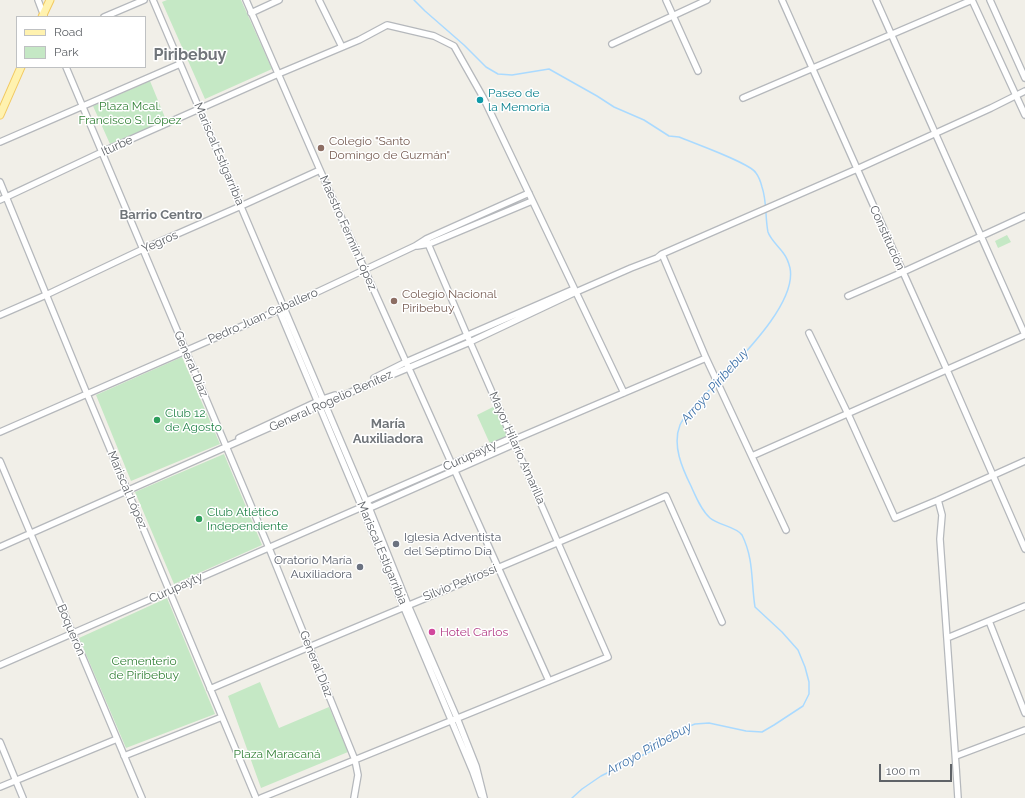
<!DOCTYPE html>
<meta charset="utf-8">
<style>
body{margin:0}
#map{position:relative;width:1025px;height:798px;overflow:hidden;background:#f1efe8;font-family:Raleway,sans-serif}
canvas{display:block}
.legend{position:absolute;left:16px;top:16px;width:130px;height:52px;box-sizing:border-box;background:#fff;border:1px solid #bfc1c3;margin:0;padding:5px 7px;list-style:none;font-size:12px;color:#5f6368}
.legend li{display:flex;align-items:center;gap:8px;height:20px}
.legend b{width:20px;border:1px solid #bfc1c3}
.scale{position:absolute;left:879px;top:764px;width:73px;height:18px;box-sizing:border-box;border:2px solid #5f6368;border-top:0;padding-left:5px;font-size:12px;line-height:14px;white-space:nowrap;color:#5f6368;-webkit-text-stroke:3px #fff;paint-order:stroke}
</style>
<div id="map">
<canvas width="1025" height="798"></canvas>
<ul class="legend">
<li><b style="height:5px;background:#fff2af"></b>Road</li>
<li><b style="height:11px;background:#c5e8c5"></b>Park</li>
</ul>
<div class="scale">100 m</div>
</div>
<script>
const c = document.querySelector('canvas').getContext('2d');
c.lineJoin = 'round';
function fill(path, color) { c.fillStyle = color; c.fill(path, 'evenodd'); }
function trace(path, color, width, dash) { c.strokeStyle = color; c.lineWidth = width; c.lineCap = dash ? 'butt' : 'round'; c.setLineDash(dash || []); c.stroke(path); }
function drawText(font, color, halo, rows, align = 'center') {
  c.font = font + ' Raleway,sans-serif'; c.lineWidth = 3; c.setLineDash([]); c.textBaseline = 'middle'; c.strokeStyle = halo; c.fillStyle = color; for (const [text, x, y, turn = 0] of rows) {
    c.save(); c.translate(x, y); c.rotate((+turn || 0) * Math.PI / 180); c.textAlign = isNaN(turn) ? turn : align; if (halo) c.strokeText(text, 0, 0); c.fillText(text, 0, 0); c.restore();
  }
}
fill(new Path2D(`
 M 167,0 L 241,0 L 272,69 L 205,99 L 162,2 Z
 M 150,81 L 166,120 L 110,144 L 93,106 Z
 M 1007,235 L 1011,242 L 998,248 L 995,241 Z
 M 182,357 L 220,444 L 131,481 L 96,395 Z
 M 495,406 L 510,437 L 491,446 L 477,415 Z
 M 224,454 L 262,545 L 174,584 L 135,492 Z
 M 167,598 L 215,714 L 126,748 L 79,638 Z
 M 260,682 L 279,728 L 329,707 L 348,752 L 261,788 L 228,696 Z`), '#c5e8c5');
trace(new Path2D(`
 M 414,0 L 425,11 L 464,45 L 486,67 L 498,74 L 512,75 L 549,69 L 597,96 L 614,107 L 644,120 L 669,136 L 679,137 C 693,143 750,163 756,173 C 759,177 761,183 762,187 C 767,201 765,218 768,232 C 770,239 780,248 784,254 C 787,258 789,264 790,268 C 797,303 741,357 719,381
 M 572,798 L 582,789 L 601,776 L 657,748 L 682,729 L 695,724 L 709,723 L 746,731 L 762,732 L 774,725 L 803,706 L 809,694 L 809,682 L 805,667 L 798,650 L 782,632 L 755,607 C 751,582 754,559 742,535 C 737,527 718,525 710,518 C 701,510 696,497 691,486 C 682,468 672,445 680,425 C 685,413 706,394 716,383`), '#aadaff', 1.5);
const minor = new Path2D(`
 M 38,0 L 44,16
 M 153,0 L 370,510 L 408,605 L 457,718 L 476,766 L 484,798
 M 246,0 L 320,170 L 549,681
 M 319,0 L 342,47
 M 666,0 L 698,71
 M 782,0 L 903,272 L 947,370 L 1025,549
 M 876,0 L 1025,335
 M 972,0 L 1025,115
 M 990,0 L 1025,78
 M 251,13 L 279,0
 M 104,17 L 144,0
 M 612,44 L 707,0
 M 66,67 L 269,548 L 355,760 L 358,775 L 354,798
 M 743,98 L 972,0
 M 0,142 L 180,64
 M 0,182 L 87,394 L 256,798
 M 0,200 L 102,152 L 278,74 L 359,40 L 387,25 L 434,36 L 454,46 L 484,99 L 624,393
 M 417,246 L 429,244 L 532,201
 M 662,254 L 706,358 L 786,530
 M 848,296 L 903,272 L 1025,216
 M 279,310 L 473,772 L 481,795
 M 0,315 L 46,295 L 143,249 L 241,206 L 320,170
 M 809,333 L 848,414 L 895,518 L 938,500 L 1025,461
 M 374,378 L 406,362 L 574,289
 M 0,432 L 279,310 L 415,246 L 426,239 L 529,193
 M 239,438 L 323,399 L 335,395
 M 752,456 L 1025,335
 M 0,461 L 142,798
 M 938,500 L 942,515 L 940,539 L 956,767 L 958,798
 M 367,504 L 372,507 L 512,445 L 513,440
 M 0,547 L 325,403 L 470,342 L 576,292 L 631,268 L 657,258 L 662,254 L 857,169 L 991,108 L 1025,91
 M 989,621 L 1025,713
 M 947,638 L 1025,606
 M 0,665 L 362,507 L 367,504 L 369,500 L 509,439 L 513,440 L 706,358
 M 210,689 C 362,624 515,562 666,496 L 722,622
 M 0,742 L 23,798
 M 124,756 L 222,717
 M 956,756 L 1025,730
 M 0,787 L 117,739
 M 261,798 L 608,657 L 470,342 L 426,239`);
const major = new Path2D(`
 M 42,17 L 50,0
 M 0,115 L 21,67`);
trace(minor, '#b5b8bc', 8);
trace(major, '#f2c960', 9);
trace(minor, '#fff', 5.5);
trace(major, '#fff2af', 7);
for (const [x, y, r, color] of [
 [480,100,4,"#0f9aa8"],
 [321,148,4,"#8d6e63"],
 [394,301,4,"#8d6e63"],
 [157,420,4,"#2e9e5b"],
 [199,519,4,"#2e9e5b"],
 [396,544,4,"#6b7280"],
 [360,567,4,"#6b7280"],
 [432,632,4,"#d1479c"]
]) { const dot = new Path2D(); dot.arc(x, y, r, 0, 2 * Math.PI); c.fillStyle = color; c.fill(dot); trace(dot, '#fff', 1.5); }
drawText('12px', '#0d838f', '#fff', [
 ["Paseo de",488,93],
 ["la Memoria",488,107]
], 'left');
drawText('12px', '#348238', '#fff', [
 ["Plaza Mcal.",130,106],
 ["Francisco S. López",130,120],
 ["Cementerio",144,661],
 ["de Piribebuy",144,675],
 ["Plaza Maracaná",277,754]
]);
drawText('12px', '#785e54', '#fff', [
 ["Colegio \"Santo",329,141],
 ["Domingo de Guzmán\"",329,155],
 ["Colegio Nacional",402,294],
 ["Piribebuy",402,308]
], 'left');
drawText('12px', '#5f6368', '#fff', [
 ["Iturbe",117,146,-24],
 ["Mariscal Estigarribia",219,154,67],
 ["Maestro Fermín López",348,233,66],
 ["Constitución",887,238,66],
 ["Yegros",160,242,-24],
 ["Pedro Juan Caballero",263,316,-24],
 ["General Díaz",191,364,67],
 ["General Rogelio Benítez",331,401,-24],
 ["Mayor Hilario Amarilla",517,448,66],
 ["Curupayty",470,456,-24],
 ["Mariscal López",127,490,67],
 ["Mariscal Estigarribia",382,553,67],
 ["Silvio Petirossi",460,583,-22],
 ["Curupayty",176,588,-24],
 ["Boquerón",71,630,67],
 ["General Díaz",316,664,68]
]);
drawText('12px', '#27864d', '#fff', [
 ["Club 12",165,413],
 ["de Agosto",165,427],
 ["Club Atlético",207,512],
 ["Independiente",207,526]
], 'left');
drawText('12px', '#5b616d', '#fff', [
 ["Iglesia Adventista",404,537],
 ["del Séptimo Día",404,551],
 ["Oratorio María",352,560,"right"],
 ["Auxiliadora",352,574,"right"]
], 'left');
drawText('12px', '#b23c85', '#fff', [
 ["Hotel Carlos",440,632]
], 'left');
drawText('bold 13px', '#70757a', '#fff', [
 ["Barrio Centro",161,215],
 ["María",388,424],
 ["Auxiliadora",388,439]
]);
drawText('italic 13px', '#4174aa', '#fff', [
 ["Arroyo Piribebuy",715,386,-49],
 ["Arroyo Piribebuy",649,749,-29]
]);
drawText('bold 16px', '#70757a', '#fff', [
 ["Piribebuy",190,55]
]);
</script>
